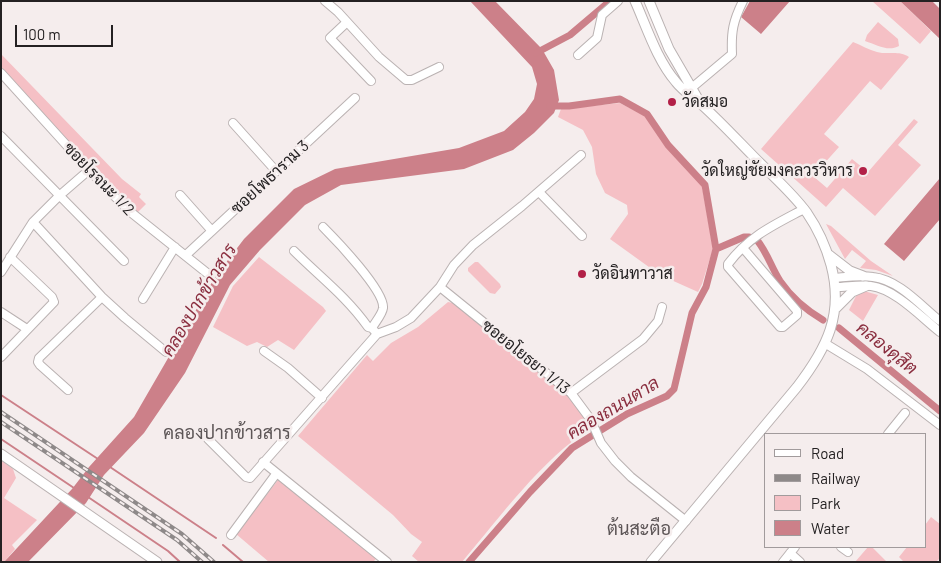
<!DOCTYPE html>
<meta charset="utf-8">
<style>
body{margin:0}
#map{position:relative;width:941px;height:563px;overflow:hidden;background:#f5eded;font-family:Barlow,sans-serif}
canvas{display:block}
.frame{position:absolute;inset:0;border:2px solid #242122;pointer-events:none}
.legend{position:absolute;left:764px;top:433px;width:162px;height:115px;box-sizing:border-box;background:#f5eded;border:1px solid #a19b9c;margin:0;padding:6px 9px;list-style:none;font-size:15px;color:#242122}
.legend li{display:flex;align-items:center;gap:10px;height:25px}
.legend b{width:25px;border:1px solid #a19b9c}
.scale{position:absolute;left:15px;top:25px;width:98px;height:22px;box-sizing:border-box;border:2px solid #242122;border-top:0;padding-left:6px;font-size:15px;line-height:18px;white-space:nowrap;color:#242122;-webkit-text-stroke:4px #f5eded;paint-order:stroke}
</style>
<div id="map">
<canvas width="941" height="563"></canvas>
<div class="frame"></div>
<ul class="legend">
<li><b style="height:6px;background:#fff"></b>Road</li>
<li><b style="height:6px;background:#8e8989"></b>Railway</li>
<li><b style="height:14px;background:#f5c0c5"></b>Park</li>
<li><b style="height:14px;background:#cc8089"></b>Water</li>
</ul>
<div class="scale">100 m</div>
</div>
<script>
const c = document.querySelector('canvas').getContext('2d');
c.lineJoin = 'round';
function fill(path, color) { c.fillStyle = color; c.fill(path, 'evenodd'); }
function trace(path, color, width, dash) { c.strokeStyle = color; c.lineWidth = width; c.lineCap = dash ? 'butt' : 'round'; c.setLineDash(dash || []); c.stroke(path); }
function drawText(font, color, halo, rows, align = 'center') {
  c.font = font + ' Barlow,Sarabun,sans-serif'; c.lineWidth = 5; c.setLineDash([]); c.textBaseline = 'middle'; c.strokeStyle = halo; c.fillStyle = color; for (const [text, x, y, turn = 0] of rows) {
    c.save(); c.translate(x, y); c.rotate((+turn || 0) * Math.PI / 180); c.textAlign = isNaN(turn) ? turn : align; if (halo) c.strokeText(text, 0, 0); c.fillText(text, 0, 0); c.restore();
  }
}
fill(new Path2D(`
 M 872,1 L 900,1 L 931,31 L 920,44 Z
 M 878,22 L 898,39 L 899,46 C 888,52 877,45 865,41 L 867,35 Z
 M 853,42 C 861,45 869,50 877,52 C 888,55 899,50 909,57 L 881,90 L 870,81 L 824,134 L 839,147 L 813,176 L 827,188 L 852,159 L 868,172 L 914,119 L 918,122 L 898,145 L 921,165 L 875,216 L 843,188 L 826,207 L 761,149 Z
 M 1,54 L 122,179 L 141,194 L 139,197 L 146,204 L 137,213 L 91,166 L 1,67 Z
 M 620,103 L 645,116 L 666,146 L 702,186 L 713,249 L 702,284 L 698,292 L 660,275 L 610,239 L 628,214 L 627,205 L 605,193 L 596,174 L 592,147 L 583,130 L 558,117 L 561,109 Z
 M 826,224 L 831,226 L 871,261 L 893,276 L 876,270 L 860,268 L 866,261 L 852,250 L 845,259 Z
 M 259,257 L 323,307 L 326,311 L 294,350 L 278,340 L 267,347 L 257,342 L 247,346 L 213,327 L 233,286 Z
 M 475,262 L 478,262 L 500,284 L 501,287 L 495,294 L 490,293 L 468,271 L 468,268 Z
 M 864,291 L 878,295 L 863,321 L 849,310 L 857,294 Z
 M 448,302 L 453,303 L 569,394 L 592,427 C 540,461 502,515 462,562 L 419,562 L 412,556 L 422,542 L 411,534 L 393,515 L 298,436 L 367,355 L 373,361 L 391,343 L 418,327 Z
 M 1,460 L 13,469 L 16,478 L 4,498 L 37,520 L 12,545 L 15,549 L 4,562 L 1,562 Z
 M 278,480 L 280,480 L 377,558 L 373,562 L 269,562 L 236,534 Z
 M 931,517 L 940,524 L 940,558 L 936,562 L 904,562 L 899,557 L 907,547 L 925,547 L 925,525 Z
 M 868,547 L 872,547 L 887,562 L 855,562 Z`), '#f5c0c5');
fill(new Path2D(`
 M 470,1 L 495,1 L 542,49 L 554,70 L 559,100 L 554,113 L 534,133 L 513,150 L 464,169 L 341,185 L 305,205 L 260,250 L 230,285 L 185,373 L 144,433 L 104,475 L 86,503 L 28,562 L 4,562 L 72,489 L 89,467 L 134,417 L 215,277 L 244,239 L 294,189 L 335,169 L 459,148 L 504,131 L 525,112 L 534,99 L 537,84 L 532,67 Z
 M 750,1 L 790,1 L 761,34 L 741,17 Z
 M 900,1 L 932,1 L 940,9 L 940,39 Z
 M 940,178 L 940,219 L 904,261 L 884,244 Z`), '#cc8089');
trace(new Path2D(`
 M 1,395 L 98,459
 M 1,439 L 74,488
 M 110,467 L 216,538
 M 88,497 L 168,551 L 180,562
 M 223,545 L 243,562`), '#cc8089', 2);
trace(new Path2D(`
 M 536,53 L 570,35 L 610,1
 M 757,240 C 768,254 771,267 780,281 C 791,297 806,310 823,320
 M 716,249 L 744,237 L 749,237
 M 839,328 L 940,411
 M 469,562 L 530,492 L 572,448 L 627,414 L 667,396 L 674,389 L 692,313 L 706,287 L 716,249 L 705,185 L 668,145 L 647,114 L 620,99 L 569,106 L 550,106`), '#cc8089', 7);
const minor = new Path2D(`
 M 325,1 L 338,12 L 379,57 L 406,80 L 412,80 L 439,67
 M 346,23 L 330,38 L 371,81
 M 578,55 L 597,38 L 602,15 L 618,1
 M 1,73 L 89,170 L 128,210 L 207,273
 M 688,91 L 732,54 C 731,32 733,21 743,1
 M 233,123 L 276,171
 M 1,136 L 124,261
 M 539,192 L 582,236
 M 180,195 L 212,231
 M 33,222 L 102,297 L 125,318 L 166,352
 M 323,227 C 336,240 385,291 383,308 C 382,315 375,322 372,328 L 377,334
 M 743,248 L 797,311 L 797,315 L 783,327 L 780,327 L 728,267 L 728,264 C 749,236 774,225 804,209
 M 294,251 C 319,276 347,297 368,327 L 372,328
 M 186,255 L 355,98
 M 1,272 L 33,222 L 59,196 L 89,170
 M 834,278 C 847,277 860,275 873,277 C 899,280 920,305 940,321
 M 440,287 L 571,393 L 591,420 L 601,443 L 615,461 L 631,477 L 686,521
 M 835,287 C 847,287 860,284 871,286 C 895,289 921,317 940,332
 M 143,299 L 175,247
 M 1,312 L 27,329
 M 826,344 L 867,369 L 940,425
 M 264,351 L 288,368 L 322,398
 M 1,357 L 54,302 L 52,297 L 10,257
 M 68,390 L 40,365 L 38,362 L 39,358 L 102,297
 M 571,393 L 643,339 L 658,321 L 662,307
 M 888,434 L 905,413
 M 208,439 L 246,477 L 250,478 L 377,334 L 396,327 L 411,318 L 440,287 L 454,265 L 473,245 L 522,206 L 581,155
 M 263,462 L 387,562
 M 231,535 L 276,474
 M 841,547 L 848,552
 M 790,553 L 800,562
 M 783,562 L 795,547`);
const major = new Path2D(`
 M 635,1 C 647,28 657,60 676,82 C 683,91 693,97 702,105 C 722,123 741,144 761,164 C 777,180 794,195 807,213 C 818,229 826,247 831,265 C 844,314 827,348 797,387 L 651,562
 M 649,1 L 669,49 L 698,99
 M 828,254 L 850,271 L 863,276
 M 836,308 L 852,292 L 866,286
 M 1,454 L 157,562`);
trace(minor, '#bab2b2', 10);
trace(major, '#bab2b2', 11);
trace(minor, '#fff', 8);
trace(major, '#fff', 9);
const rail = new Path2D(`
 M 1,412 L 182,534 L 214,562
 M 1,422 L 177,540 L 202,562`);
trace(rail, '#8e8989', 4);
trace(rail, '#f5eded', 2, [5.5]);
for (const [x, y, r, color] of [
 [672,102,5,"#b22047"],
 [863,171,5,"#b22047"],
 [582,274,5,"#b22047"]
]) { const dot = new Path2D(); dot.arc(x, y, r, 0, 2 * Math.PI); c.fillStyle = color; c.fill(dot); trace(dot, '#f5eded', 2); }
drawText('16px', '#242122', '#f5eded', [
 ["วัดสมอ",682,102],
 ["วัดใหญ่ชัยมงคลวรวิหาร",853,171,"right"],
 ["วัดอินทาวาส",592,274]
], 'left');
drawText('16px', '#242122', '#f5eded', [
 ["ซอยโพธาราม 3",270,177,-43],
 ["ซอยโรจนะ 1/2",99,179,46],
 ["ซอยอโยธยา 1/13",526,357,39]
]);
drawText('italic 18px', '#8a2e3f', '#f5eded', [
 ["คลองปากข้าวสาร",199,300,-59],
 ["คลองดุสิต",887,348,39],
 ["คลองถนนตาล",613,408,-31]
]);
drawText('18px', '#5c5556', '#f5eded', [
 ["คลองปากข้าวสาร",227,433],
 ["ต้นสะตือ",639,529]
]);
</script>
